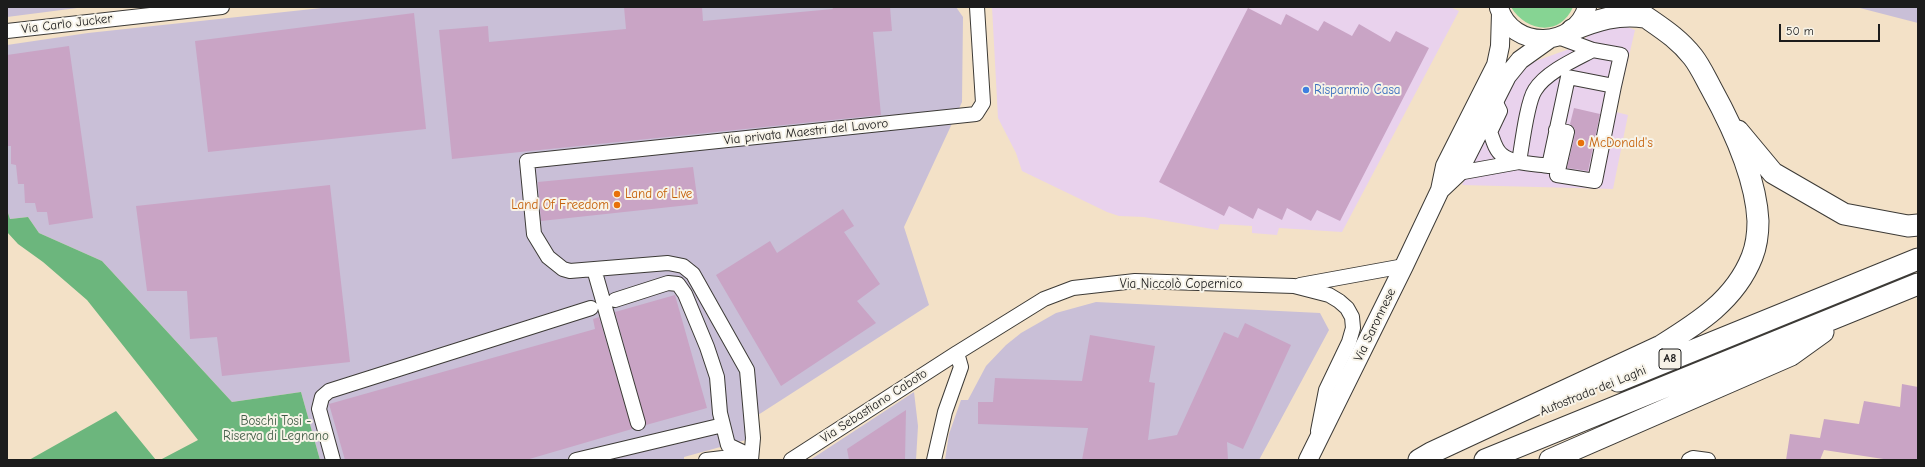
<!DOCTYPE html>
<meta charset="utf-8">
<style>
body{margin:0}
#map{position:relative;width:1925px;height:467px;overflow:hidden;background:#f3e1c7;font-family:"Comic Neue",sans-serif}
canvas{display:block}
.frame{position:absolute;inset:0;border:8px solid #1c1c1c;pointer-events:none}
.scale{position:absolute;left:1779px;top:24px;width:101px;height:18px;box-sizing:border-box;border:2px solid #1c1c1c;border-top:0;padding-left:5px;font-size:12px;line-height:14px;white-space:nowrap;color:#1c1c1c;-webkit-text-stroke:3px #f7f3e8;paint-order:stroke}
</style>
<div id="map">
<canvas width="1925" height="467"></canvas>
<div class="frame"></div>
<div class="scale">50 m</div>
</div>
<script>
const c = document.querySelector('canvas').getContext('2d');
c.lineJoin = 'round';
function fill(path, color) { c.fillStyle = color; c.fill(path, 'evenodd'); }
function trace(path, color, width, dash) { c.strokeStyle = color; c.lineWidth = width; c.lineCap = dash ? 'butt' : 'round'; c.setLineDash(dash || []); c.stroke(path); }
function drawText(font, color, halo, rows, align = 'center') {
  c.font = font + ' "Comic Neue",sans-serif'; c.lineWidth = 4; c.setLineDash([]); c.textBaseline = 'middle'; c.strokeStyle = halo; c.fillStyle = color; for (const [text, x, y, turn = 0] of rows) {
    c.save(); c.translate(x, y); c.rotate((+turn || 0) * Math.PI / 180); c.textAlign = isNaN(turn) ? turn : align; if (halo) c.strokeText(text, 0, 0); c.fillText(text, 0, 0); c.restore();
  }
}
fill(new Path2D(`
 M 992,7 L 1450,7 L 1459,11 L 1342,232 L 1279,228 L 1277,235 L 1252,233 L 1252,226 L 1220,224 L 1218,230 L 1144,217 L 1119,216 L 1107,212 L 1022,171 L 1016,153 L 998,118 Z
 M 1625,26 L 1635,30 L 1616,112 L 1628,115 L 1613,189 L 1462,185 L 1509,88 L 1525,69 L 1533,62 L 1572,48 L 1592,33 L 1604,28 Z`), '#e9d2ed');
fill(new Path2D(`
 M 7,7 L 85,7 L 7,17 Z
 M 331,7 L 956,7 L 963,17 L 962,102 L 904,227 L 929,305 L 758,415 L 753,438 L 684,457 L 684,460 L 320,460 L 301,392 L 232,402 L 102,261 L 39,233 L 28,217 L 10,219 L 7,210 L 7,45 L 88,33 Z
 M 1856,7 L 1918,7 L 1918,23 Z
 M 1096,302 L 1320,313 L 1329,330 L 1259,460 L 945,460 L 949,434 L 961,400 L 968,400 L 986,366 L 1006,345 L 1021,333 L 1056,313 Z
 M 914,392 L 918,426 L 916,460 L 810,460 Z`), '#c9bfd7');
fill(new Path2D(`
 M 1511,7 L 1573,7 C 1560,37 1526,32 1511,7 Z`), '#86d493');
fill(new Path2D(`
 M 7,210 L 10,219 L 28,217 L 39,233 L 102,261 L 232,402 L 301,392 L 320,460 L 160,460 L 198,440 L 87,300 L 43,262 L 18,244 L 7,232 Z
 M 116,411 L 156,460 L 29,460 Z`), '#6cb67d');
fill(new Path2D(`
 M 624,7 L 702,7 L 703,21 L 833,9 L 832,7 L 890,7 L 892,31 L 873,32 L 881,115 L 452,159 L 439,30 L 488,26 L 489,42 L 626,29 Z
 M 1248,8 L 1281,25 L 1286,14 L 1318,31 L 1324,21 L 1352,36 L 1359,24 L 1390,42 L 1396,31 L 1429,48 L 1340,221 L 1317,210 L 1311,221 L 1287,208 L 1282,220 L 1258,208 L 1253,219 L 1229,206 L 1224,216 L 1159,182 Z
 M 414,13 L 426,129 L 208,152 L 195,41 Z
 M 69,46 L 93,218 L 49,225 L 47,212 L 37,212 L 35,203 L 25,203 L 24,184 L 18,184 L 16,165 L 11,164 L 11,146 L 7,146 L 7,55 Z
 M 1574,108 L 1600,114 L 1588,171 L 1567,168 L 1575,134 L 1575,129 L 1570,124 Z
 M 693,167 L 698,204 L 541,221 L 538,182 Z
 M 330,185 L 350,362 L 222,376 L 217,337 L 190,339 L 187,291 L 147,291 L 136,206 Z
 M 843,209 L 854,226 L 844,232 L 880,284 L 857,301 L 876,323 L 781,386 L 716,275 L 770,241 L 777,253 Z
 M 675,295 L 707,408 L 646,425 L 615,312 Z
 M 599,317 L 632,429 L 526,460 L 345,460 L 329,404 L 595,329 L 593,319 Z
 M 1245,323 L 1291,345 L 1243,449 L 1227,442 L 1228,460 L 1082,460 L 1088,428 L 978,424 L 978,402 L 993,402 L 995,378 L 1082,381 L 1090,335 L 1155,346 L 1149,382 L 1155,383 L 1148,440 L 1177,435 L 1224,332 L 1238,338 Z
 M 1902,384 L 1918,387 L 1918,460 L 1890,460 L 1824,450 L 1820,460 L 1786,460 L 1790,434 L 1820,438 L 1824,419 L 1859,424 L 1864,401 L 1900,407 Z
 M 906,410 L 905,460 L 849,460 L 847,449 Z`), '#c9a4c5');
const minor = new Path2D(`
 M 7,31 L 222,7
 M 1495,101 L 1500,111 L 1490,132 C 1493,139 1495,150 1502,155 C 1512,164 1536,164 1549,166 L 1568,77 L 1614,86 L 1621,55 L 1593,50 L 1558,37
 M 1556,130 L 1567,132 L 1557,175 L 1595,181 L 1614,86
 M 1519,162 C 1522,145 1527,102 1535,90 C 1546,72 1576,59 1593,50
 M 1458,173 L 1519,162
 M 594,269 L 638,423
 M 1300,285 L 1404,266
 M 615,300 L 668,283 L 678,284 L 685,294 L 707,347 L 717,377 L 720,413 L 728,445 L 751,456
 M 333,460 L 319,409 L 322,397 L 329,391 L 591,308
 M 576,460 L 723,425
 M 706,460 L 731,457 L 737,460
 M 751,460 L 753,438 L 747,370 L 693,274 L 683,266 L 668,263 L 570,271 L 563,269 L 548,257 L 534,234 L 527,161 L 976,114 L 983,103 L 977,7
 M 791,460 L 957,353
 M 934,460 L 945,412 L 961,367 L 957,353 L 1044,299 L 1073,288 L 1135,281 L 1294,286 L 1329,295 L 1339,301 L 1347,308 L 1352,317 L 1353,328 L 1349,342 L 1326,390 L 1318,431
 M 1689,460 L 1693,458 L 1708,460`);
const major = new Path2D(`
 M 1499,8 C 1512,50 1575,49 1587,7
 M 1440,190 L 1458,173 L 1507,76 L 1520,60 L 1548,40
 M 1308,460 L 1404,266 L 1440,190 L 1445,166 L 1496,65 L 1500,46 L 1501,13`);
const highway = new Path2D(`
 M 1572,30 C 1597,20 1618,13 1645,17
 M 1738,131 L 1773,173 L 1844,214 L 1908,226 L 1918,225
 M 1618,381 L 1918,259
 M 1419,460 L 1431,453 L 1661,346 C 1698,323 1735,300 1752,257 C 1756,247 1758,232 1758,221 C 1756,177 1732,126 1711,88 C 1705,77 1700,66 1693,57 C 1675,34 1654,24 1632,7
 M 1485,460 L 1918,284
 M 1550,460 L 1791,355 L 1823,332`);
trace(minor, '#3c3a36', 16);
trace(major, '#3c3a36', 20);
trace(highway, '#3c3a36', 23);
trace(minor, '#fff', 14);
trace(major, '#fff', 18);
trace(highway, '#fff', 21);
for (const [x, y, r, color] of [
 [1306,90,4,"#3f7fe0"],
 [1581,143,4,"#e8710a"],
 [617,194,4,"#e8710a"],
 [617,205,4,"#e8710a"]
]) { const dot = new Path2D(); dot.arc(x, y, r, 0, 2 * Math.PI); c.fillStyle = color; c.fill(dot); trace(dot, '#f7f3e8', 1.5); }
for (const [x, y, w] of [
 [1670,359,22]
]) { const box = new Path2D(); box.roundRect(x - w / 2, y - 10, w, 20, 3); c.fillStyle = '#f7f3e8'; c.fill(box); trace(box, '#1c1c1c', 1); }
drawText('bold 12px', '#1c1c1c', null, [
 ["A8",1670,359]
]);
drawText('13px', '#1c1c1c', '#f7f3e8', [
 ["Via Carlo Jucker",67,24,-7],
 ["Via privata Maestri del Lavoro",806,132,-6],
 ["Via Niccolò Copernico",1181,284],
 ["Via Saronnese",1375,325,-64],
 ["Autostrada dei Laghi",1593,391,-22],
 ["Via Sebastiano Caboto",874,406,-33]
]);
drawText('13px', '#366cbe', '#f7f3e8', [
 ["Risparmio Casa",1314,90]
], 'left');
drawText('13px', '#c56008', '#f7f3e8', [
 ["McDonald's",1589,143],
 ["Land of Live",625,194],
 ["Land Of Freedom",609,205,"right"]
], 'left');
drawText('13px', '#415c46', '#f7f3e8', [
 ["Boschi Tosi -",276,421],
 ["Riserva di Legnano",276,436]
]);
</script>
